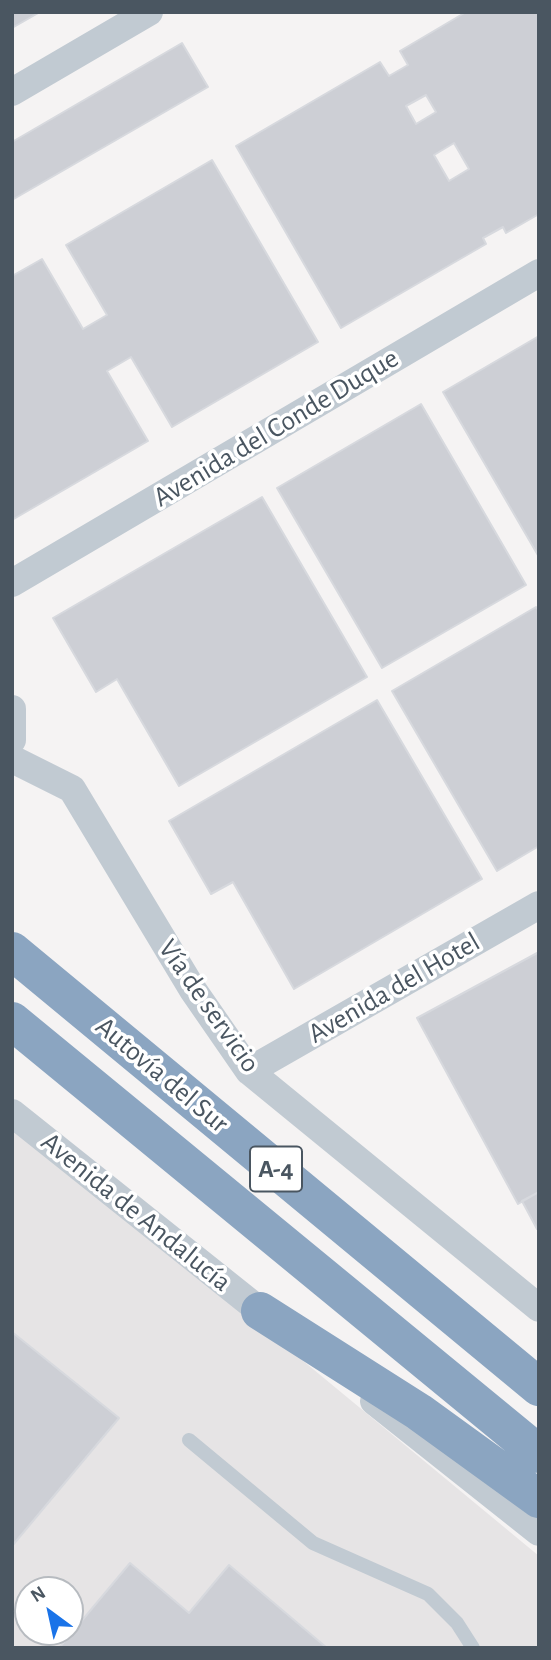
<!DOCTYPE html>
<meta charset="utf-8">
<style>
body{margin:0}
#map{position:relative;width:551px;height:1660px;overflow:hidden;background:#f5f3f3;font-family:"Alegreya Sans",sans-serif}
canvas{display:block}
.frame{position:absolute;inset:0;border:14px solid #4a5661;pointer-events:none}
.north{position:absolute;left:14px;top:1576px;width:70px;height:70px;box-sizing:border-box;background:#fff;border:2px solid #b7bbc0;border-radius:50%;rotate:327deg;font-size:19px;font-weight:700;line-height:28px;text-align:center;color:#4a5661}
.north::after{content:'';display:block;margin:auto;width:24px;height:32px;background:#1a73e8;clip-path:polygon(50% 0,100% 100%,50% 72%,0 100%)}
</style>
<div id="map">
<canvas width="551" height="1660"></canvas>
<div class="frame"></div>
<div class="north">N</div>
</div>
<script>
const c = document.querySelector('canvas').getContext('2d');
c.lineJoin = 'round';
function fill(path, color) { c.fillStyle = color; c.fill(path, 'evenodd'); }
function trace(path, color, width, dash) { c.strokeStyle = color; c.lineWidth = width; c.lineCap = dash ? 'butt' : 'round'; c.setLineDash(dash || []); c.stroke(path); }
function drawText(font, color, halo, rows, align = 'center') {
  c.font = font + ' "Alegreya Sans",sans-serif'; c.lineWidth = 7; c.setLineDash([]); c.textBaseline = 'middle'; c.strokeStyle = halo; c.fillStyle = color; for (const [text, x, y, turn = 0] of rows) {
    c.save(); c.translate(x, y); c.rotate((+turn || 0) * Math.PI / 180); c.textAlign = isNaN(turn) ? turn : align; if (halo) c.strokeText(text, 0, 0); c.fillText(text, 0, 0); c.restore();
  }
}
fill(new Path2D(`
 M 12,1120 L 539,1556 L 539,1648 L 12,1648 ZM 28,1590 L 70,1590 L 70,1632 L 28,1632 Z`), '#e6e4e5');
const building = new Path2D(`
 M 12,12 L 40,12 L 12,28 Z
 M 466,12 L 539,12 L 539,214 L 506,233 L 503,227 L 483,238 L 486,244 L 341,328 L 236,146 L 380,62 L 389,76 L 408,65 L 400,51 ZM 426,95 L 436,112 L 416,124 L 406,106 ZM 454,143 L 469,169 L 449,181 L 434,155 Z
 M 182,43 L 208,87 L 12,200 L 12,142 Z
 M 212,160 L 318,342 L 172,427 L 131,357 L 107,371 L 148,441 L 12,520 L 12,276 L 42,259 L 83,329 L 107,315 L 66,245 Z
 M 539,336 L 539,557 L 443,392 Z
 M 421,404 L 526,585 L 382,668 L 277,488 Z
 M 262,497 L 367,677 L 179,786 L 117,679 L 96,692 L 53,618 Z
 M 536,607 L 539,611 L 539,846 L 497,871 L 392,691 Z
 M 377,700 L 482,879 L 294,989 L 233,882 L 211,894 L 169,821 Z
 M 539,952 L 539,1192 L 518,1204 L 417,1018 Z
 M 539,1192 L 539,1228 L 537,1229 L 522,1201 Z
 M 12,1332 L 119,1418 L 12,1546 Z
 M 130,1563 L 189,1613 L 229,1565 L 327,1648 L 59,1648 Z`);
fill(building, '#cdcfd5');
trace(building, '#d7d9de', 2);
trace(new Path2D(`
 M 189,1440 L 313,1543 L 428,1594 L 457,1623 L 473,1648`), '#c1cad2', 14);
trace(new Path2D(`
 M 12,92 L 149,12
 M 12,583 L 539,273
 M 12,709 L 12,740
 M 12,759 L 72,789 L 193,990 L 249,1071 L 539,1308
 M 249,1071 L 539,905
 M 12,1113 L 274,1322
 M 374,1401 L 539,1532`), '#c1cad2', 28);
trace(new Path2D(`
 M 12,951 L 539,1387
 M 12,1021 L 539,1454
 M 260,1311 L 419,1412 L 539,1499`), '#8ba5c1', 38);
for (const [x, y, w] of [
 [276,1169,52]
]) { const box = new Path2D(); box.roundRect(x - w / 2, y - 22.5, w, 45, 5); c.fillStyle = '#fff'; c.fill(box); trace(box, '#4a5661', 2); }
drawText('bold 26px', '#4a5661', null, [
 ["A-4",276,1169]
]);
drawText('28px', '#4a5661', '#fff', [
 ["Avenida del Conde Duque",276,428,-31],
 ["Avenida del Hotel",394,988,-30],
 ["Vía de servicio",209,1006,55],
 ["Autovía del Sur",162,1075,40],
 ["Avenida de Andalucía",136,1212,39]
]);
</script>
